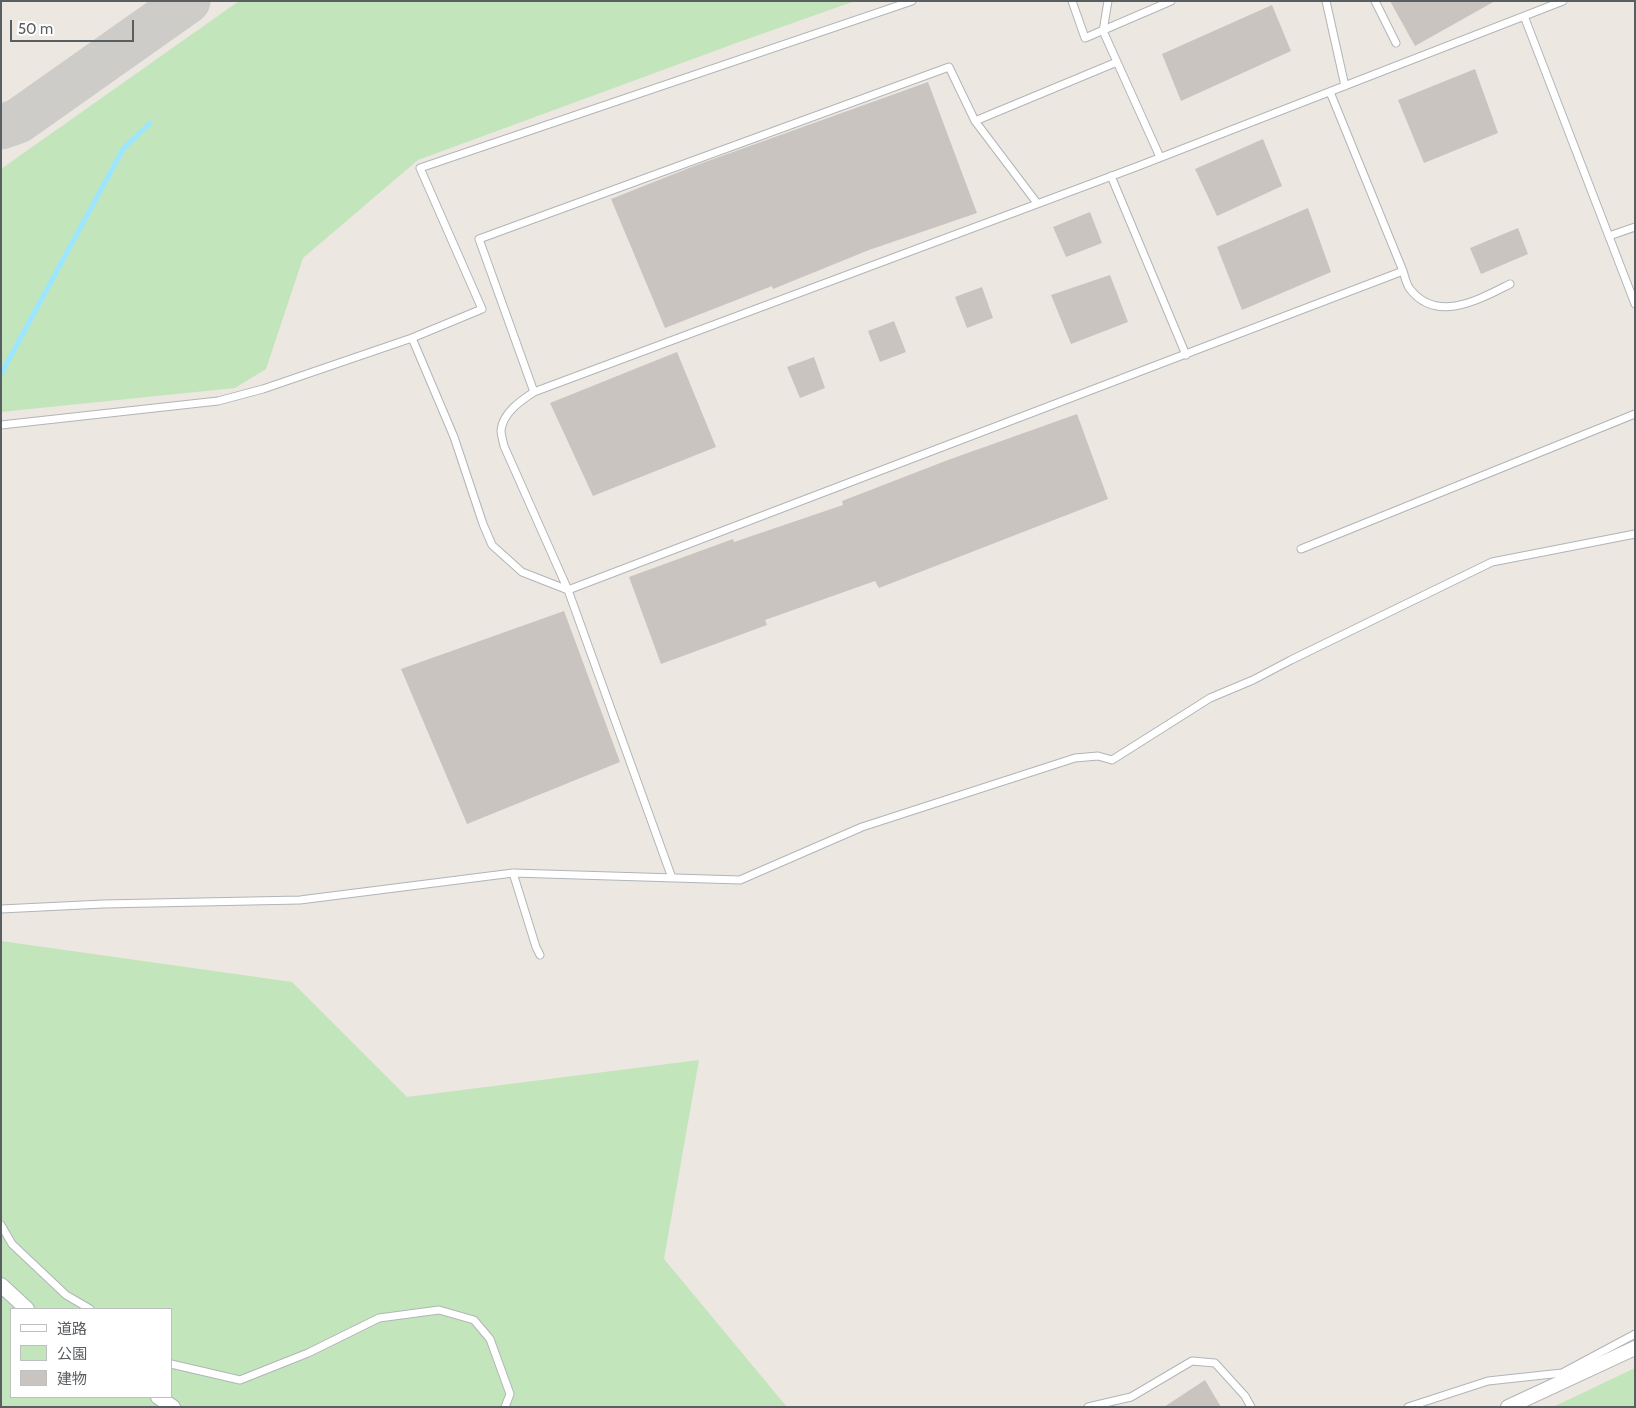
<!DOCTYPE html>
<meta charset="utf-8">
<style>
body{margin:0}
#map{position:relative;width:1636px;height:1408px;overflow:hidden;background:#ece7e0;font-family:Cabin,"Noto Sans JP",sans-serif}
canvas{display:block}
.frame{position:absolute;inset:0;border:2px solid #595e61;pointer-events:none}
.legend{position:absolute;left:10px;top:1308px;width:162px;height:90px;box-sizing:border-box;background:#fff;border:1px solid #bdbfc0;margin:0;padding:6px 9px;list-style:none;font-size:15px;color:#595e61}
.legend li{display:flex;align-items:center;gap:10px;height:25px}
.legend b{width:25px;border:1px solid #bdbfc0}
.scale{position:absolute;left:10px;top:20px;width:124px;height:22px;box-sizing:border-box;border:2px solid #595e61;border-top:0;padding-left:6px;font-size:15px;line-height:18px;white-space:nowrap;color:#595e61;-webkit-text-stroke:4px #fff;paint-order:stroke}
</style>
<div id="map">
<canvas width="1636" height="1408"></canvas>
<div class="frame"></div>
<ul class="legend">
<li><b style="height:6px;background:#fff"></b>道路</li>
<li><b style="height:14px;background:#c3e5bb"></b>公園</li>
<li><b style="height:14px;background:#c9c4bf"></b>建物</li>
</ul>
<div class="scale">50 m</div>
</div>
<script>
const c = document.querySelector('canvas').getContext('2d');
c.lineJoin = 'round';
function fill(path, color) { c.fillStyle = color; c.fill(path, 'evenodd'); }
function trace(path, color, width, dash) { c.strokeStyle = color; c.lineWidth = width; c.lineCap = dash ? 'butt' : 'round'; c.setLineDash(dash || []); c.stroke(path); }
fill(new Path2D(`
 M 239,1 L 855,1 L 739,42 L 418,160 L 303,258 L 266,369 L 235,388 L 1,412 L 1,169 Z
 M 1,941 L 292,982 L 407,1097 L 699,1060 L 664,1259 L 787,1407 L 1,1407 ZM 11,1309 L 171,1309 L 171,1397 L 11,1397 Z
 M 1635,1368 L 1635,1407 L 1553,1407 Z`), '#c3e5bb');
trace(new Path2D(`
 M 1,374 L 123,149 L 150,123`), '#9de6ff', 5);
trace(new Path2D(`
 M 1,127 L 18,121 L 188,1`), '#ceccc8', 45);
fill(new Path2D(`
 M 1390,1 L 1495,1 L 1415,46 Z
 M 1272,5 L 1291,51 L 1181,101 L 1162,54 Z
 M 1475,69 L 1498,133 L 1424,163 L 1398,100 Z
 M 928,82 L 977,213 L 869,250 L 773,289 L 772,286 L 665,328 L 611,199 L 694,166 Z
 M 1263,139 L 1282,186 L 1217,216 L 1195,169 Z
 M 1308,208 L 1331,272 L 1242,310 L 1217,247 Z
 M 1090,212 L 1102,243 L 1066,257 L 1053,227 Z
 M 1518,228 L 1528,254 L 1481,274 L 1470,248 Z
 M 1110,275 L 1128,322 L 1071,344 L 1051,295 Z
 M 982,287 L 993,318 L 967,328 L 955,297 Z
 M 894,321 L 906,352 L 880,362 L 868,331 Z
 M 677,352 L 716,447 L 593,496 L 550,403 Z
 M 814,357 L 825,388 L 800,398 L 787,367 Z
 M 1077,414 L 1108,499 L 879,588 L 875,581 L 765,620 L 767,625 L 661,664 L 629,577 L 733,539 L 734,542 L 843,505 L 842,501 L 948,460 Z
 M 564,611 L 620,762 L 467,824 L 401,669 Z
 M 1205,1380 L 1221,1407 L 1164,1407 Z`), '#c9c4bf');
const lane = new Path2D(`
 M 912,1 L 420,168 L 482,309 L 412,338 L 454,437 L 483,524 L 492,545 L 522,572 L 568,590 L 1403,271 L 1330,92
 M 1072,1 L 1085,38 L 1171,1
 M 1108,1 L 1103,31 L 1160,157
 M 1326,1 L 1345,86
 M 1375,1 L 1396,43
 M 1524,16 L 1635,304
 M 975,121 L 1037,203
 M 1111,176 L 1186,355
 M 1609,236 L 1635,227
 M 1403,271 C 1405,277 1406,284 1410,289 C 1437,324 1480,299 1510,284
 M 534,392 L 479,239 L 949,67 L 975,121 L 1117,62
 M 1,425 L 218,401 L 263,389 L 412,338
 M 1301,549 L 1635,414
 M 513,873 L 536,947 L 540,955
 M 672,878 L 568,590 L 504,446 C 503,441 501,435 501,430 C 503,413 520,401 534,392 L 1136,167 L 1563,1
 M 1,909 L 103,904 L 300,900 L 513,873 L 740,880 L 862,827 L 1075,758 L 1098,756 L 1112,760 L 1210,698 L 1253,680 L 1291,660 L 1492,562 L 1635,534
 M 1,1225 L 12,1244 L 66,1295 L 90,1309
 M 171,1364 L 240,1380 L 308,1353 L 379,1318 L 439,1310 L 474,1320 L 490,1339 L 510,1394 L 505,1407
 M 1088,1407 L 1131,1397 L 1192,1361 L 1215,1363 L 1245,1396 L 1251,1407
 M 1408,1407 L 1488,1381 L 1562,1373 L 1635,1334`);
const street = new Path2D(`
 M 1,1285 L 27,1309
 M 158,1397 L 173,1407
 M 1508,1407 L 1635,1348`);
trace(lane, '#b1b5b8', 9);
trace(street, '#b1b5b8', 16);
trace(lane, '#fff', 7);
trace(street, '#fff', 14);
</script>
